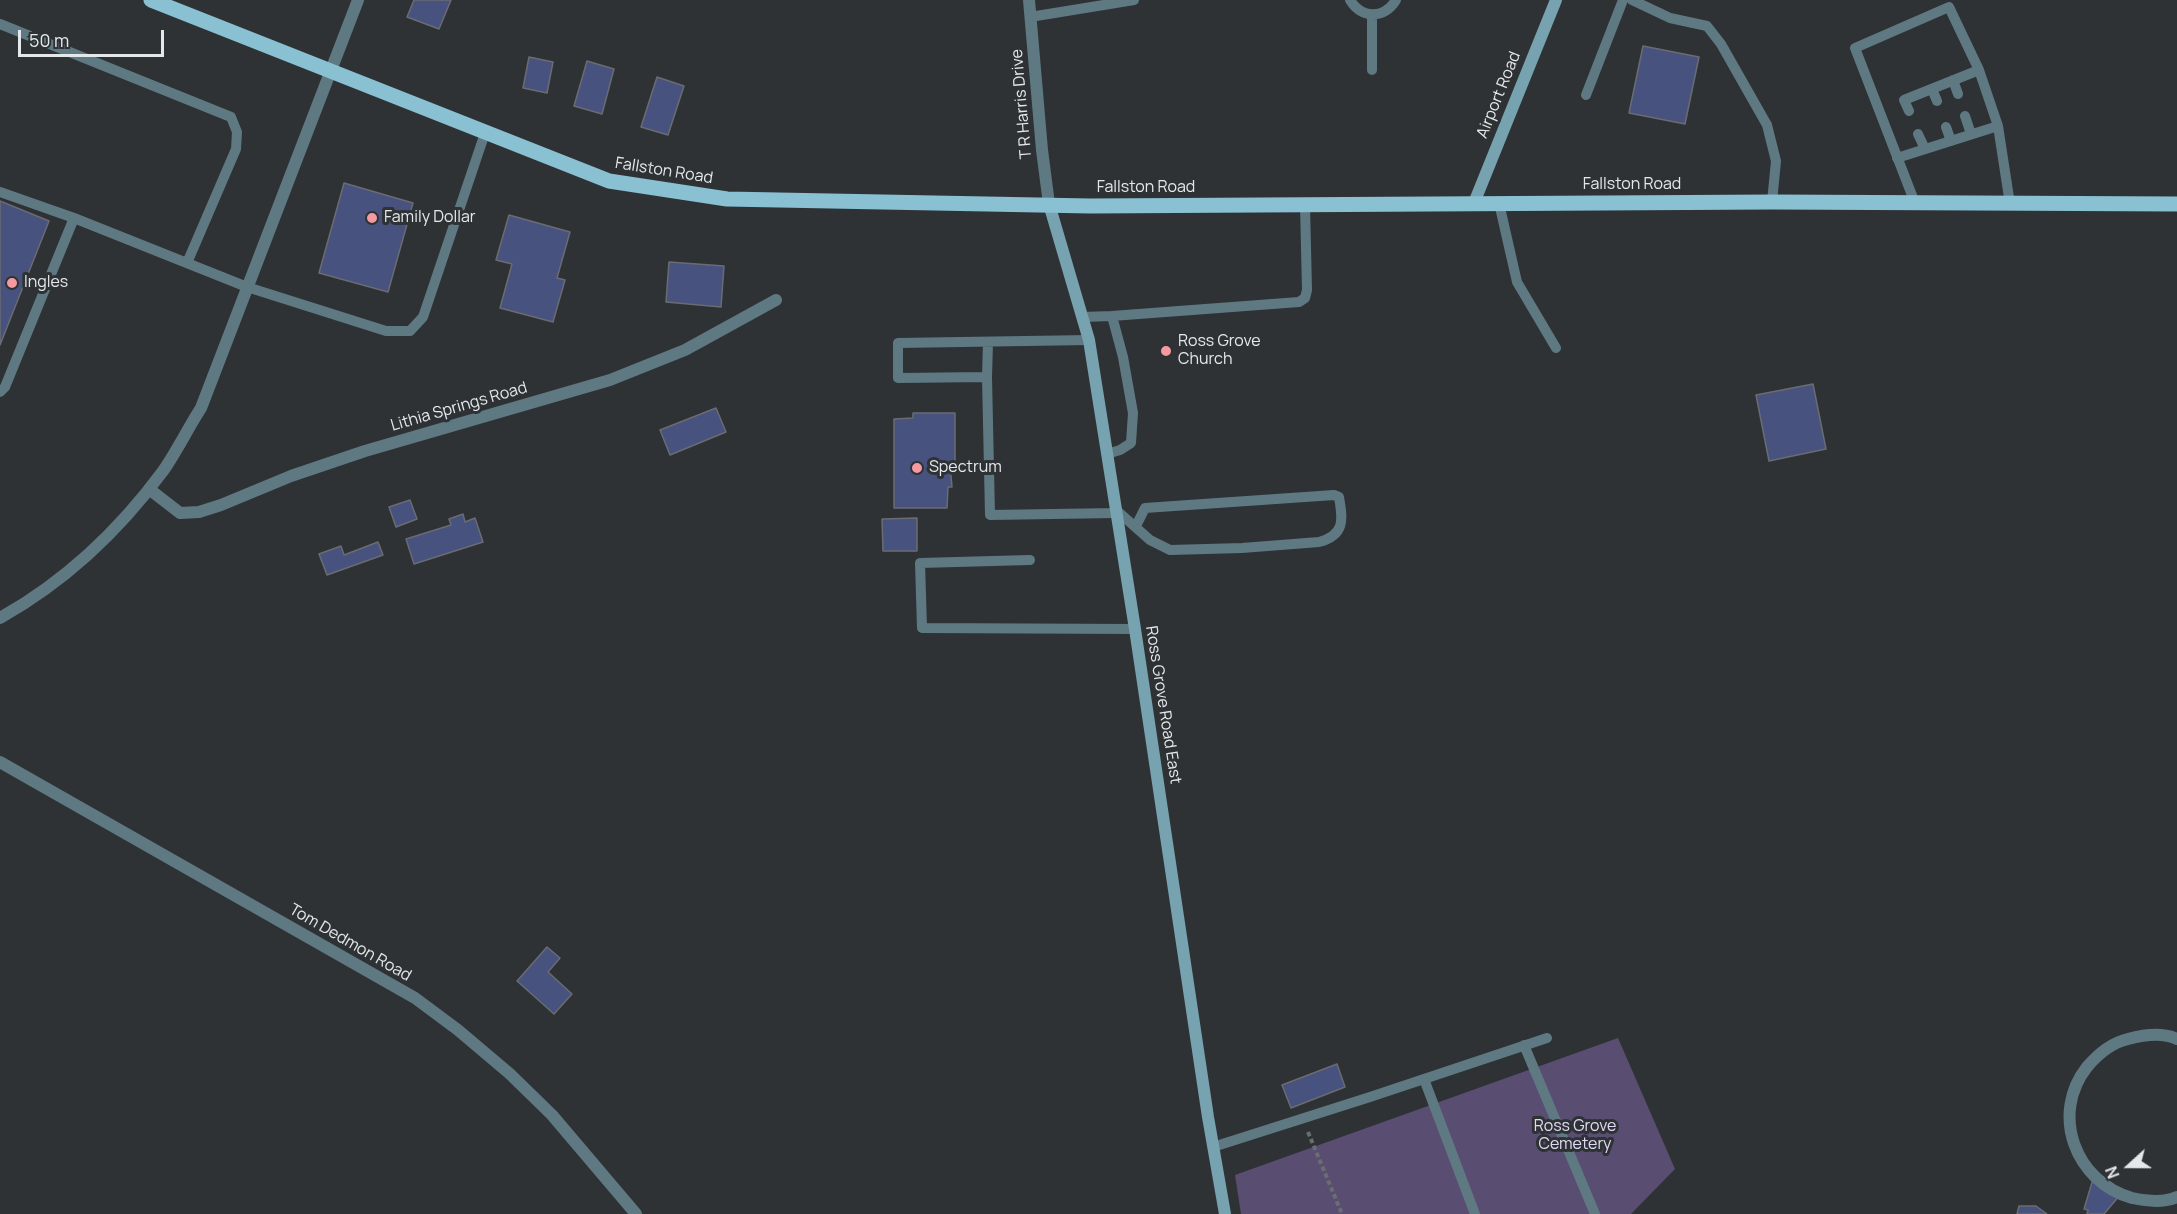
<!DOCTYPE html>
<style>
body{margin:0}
#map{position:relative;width:2177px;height:1214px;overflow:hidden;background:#2e3235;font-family:Manrope,sans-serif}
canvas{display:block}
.north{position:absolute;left:2099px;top:1136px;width:60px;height:60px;-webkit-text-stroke:4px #2e3235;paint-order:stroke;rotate:249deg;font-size:16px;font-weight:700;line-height:24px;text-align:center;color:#e5e8eb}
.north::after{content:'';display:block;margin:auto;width:21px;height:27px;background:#e5e8eb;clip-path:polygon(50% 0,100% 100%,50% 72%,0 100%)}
.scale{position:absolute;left:18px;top:30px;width:146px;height:27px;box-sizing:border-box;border:3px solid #e5e8eb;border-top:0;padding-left:8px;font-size:18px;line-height:21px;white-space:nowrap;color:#e5e8eb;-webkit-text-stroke:4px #2e3235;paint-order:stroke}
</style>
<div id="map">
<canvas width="2177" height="1214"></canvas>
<div class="north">N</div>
<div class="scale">50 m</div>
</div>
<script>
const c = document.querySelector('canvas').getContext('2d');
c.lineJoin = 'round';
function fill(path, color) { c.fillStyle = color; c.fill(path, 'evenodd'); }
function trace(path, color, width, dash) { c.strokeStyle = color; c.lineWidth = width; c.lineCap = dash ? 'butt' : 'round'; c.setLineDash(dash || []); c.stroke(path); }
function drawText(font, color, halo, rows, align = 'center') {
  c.font = font + ' Manrope,sans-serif'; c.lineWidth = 6; c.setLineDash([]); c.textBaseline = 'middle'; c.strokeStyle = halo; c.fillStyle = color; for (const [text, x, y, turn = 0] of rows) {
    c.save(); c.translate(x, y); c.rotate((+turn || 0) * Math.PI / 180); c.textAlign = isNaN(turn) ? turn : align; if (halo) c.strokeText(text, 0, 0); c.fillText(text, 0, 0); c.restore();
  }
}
fill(new Path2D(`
 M 1618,1038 L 1675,1169 L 1631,1214 L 1241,1214 L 1235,1175 Z`), '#594d71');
const building = new Path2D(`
 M 414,0 L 451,0 L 439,29 L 407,17 Z
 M 1643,46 L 1699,57 L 1685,124 L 1629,113 Z
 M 529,57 L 553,62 L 547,93 L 523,88 Z
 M 587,61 L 614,69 L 602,114 L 574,106 Z
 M 657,77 L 684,86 L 668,135 L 641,127 Z
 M 344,183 L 413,203 L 388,292 L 319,273 Z
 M 0,201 L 49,221 L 0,345 Z
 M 509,215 L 570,232 L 557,278 L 565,280 L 553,322 L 500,308 L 512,264 L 496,260 Z
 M 669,262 L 724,266 L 721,307 L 666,302 Z
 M 1813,384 L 1826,449 L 1769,461 L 1756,395 Z
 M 716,408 L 726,432 L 670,455 L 660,430 Z
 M 913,413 L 955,413 L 955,464 L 950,465 L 952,487 L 948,487 L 947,508 L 894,508 L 894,419 L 913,418 Z
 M 410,500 L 417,519 L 396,527 L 389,507 Z
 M 463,514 L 465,522 L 475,518 L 483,542 L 414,564 L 406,539 L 451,525 L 449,519 Z
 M 917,518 L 917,551 L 883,551 L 882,519 Z
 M 378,542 L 383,555 L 327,575 L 319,554 L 341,546 L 344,555 Z
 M 547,947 L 560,958 L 548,972 L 572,994 L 554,1014 L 517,981 Z
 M 1337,1064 L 1345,1087 L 1291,1108 L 1282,1085 Z
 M 2093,1179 L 2120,1195 L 2104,1214 L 2087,1214 L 2088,1210 L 2084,1209 Z
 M 2019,1206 L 2036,1206 L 2047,1214 L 2017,1214 Z`);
fill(building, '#47527e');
trace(building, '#6a6c72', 1.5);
trace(new Path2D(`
 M 1308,1132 L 1342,1214`), '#6a6e71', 4, [4.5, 3]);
trace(new Path2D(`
 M 1350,0 C 1362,19 1384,19 1396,0
 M 1632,0 L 1670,18 L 1707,26 L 1721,44 L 1767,125 L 1776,161 L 1772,202
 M 1372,15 L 1372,70
 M 1030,17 L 1134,0
 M 0,24 L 231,117 L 237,132 L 236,149 L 187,263
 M 1979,70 L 1998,126
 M 1953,80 L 1958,94
 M 1932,89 L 1937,101
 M 1586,95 L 1623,0
 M 1909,111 L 1904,100 L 1979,70 L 1949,7 L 1855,48 L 1915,203
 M 1965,116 L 1971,134
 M 1946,127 L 1951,141
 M 1918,134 L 1925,149
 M 1897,158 L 1998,126 L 2010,204
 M 0,192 L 74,218 L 247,287 L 386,331 L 410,331 L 423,317 L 485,133
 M 1499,203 L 1517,282 L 1556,348
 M 1112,316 L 1299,302 L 1305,298 L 1307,290 L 1305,205
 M 1082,317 L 1112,316 L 1123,357 L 1133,413 L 1131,443 L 1120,450 L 1107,454
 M 1089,340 L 898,343 L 898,378 L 987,377 L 990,515 L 1116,513
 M 987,377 L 988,342
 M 0,392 L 5,387 L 74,218
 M 1115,509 L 1150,540 L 1170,550 L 1242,548 L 1319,542 C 1345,535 1343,520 1339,497 L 1334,495 L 1145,508 L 1136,526
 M 1030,560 L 920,563 L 922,628 L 1135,629
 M 1524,1045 L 1595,1214
 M 1424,1079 L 1475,1214
 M 1213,1147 L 1370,1097 L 1547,1038`), '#5f7982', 10);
trace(new Path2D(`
 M 1029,0 L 1042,150 L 1049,204
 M 149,489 L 180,513 L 199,512 L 221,505 L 291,476 L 365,451 L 610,380 L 685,350 L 776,300
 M 0,618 C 66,581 118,532 163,471 C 177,451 188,428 201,408 L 358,0
 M 0,762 L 415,998 L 458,1030 L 510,1074 L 552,1115 L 636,1214
 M 2177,1039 C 2162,1032 2143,1035 2128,1039 C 2111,1043 2098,1054 2087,1067 C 2050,1114 2075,1182 2132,1198 C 2146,1201 2164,1203 2177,1197`), '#5f7982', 12);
trace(new Path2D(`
 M 1474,203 L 1556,0
 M 1049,204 L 1089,340 L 1135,629 L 1208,1117 L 1225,1214`), '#77a2b0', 12);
trace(new Path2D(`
 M 151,0 L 609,181 L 727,199 L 1090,206 L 1772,202 L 2177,204`), '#89c1d3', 15);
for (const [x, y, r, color] of [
 [372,218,6,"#f49aa0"],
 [12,283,6,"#f49aa0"],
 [1166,351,6,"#f49aa0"],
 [917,468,6,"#f49aa0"]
]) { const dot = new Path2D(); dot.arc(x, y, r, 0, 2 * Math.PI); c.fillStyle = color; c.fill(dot); trace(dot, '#2e3235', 2); }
drawText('16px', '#e5e8eb', '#2e3235', [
 ["Airport Road",1499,95,-68],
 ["T R Harris Drive",1022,104,-95],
 ["Fallston Road",664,171,9],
 ["Fallston Road",1632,185],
 ["Fallston Road",1146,188],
 ["Lithia Springs Road",459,407,-16],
 ["Ross Grove Road East",1163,705,81],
 ["Tom Dedmon Road",350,943,30]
]);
drawText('16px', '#e5e8eb', '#2e3235', [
 ["Family Dollar",384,218],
 ["Ingles",24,283],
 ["Ross Grove",1178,342],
 ["Church",1178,360],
 ["Spectrum",929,468]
], 'left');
drawText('16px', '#e1d8f6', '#2e3235', [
 ["Ross Grove",1575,1127],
 ["Cemetery",1575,1145]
]);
</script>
